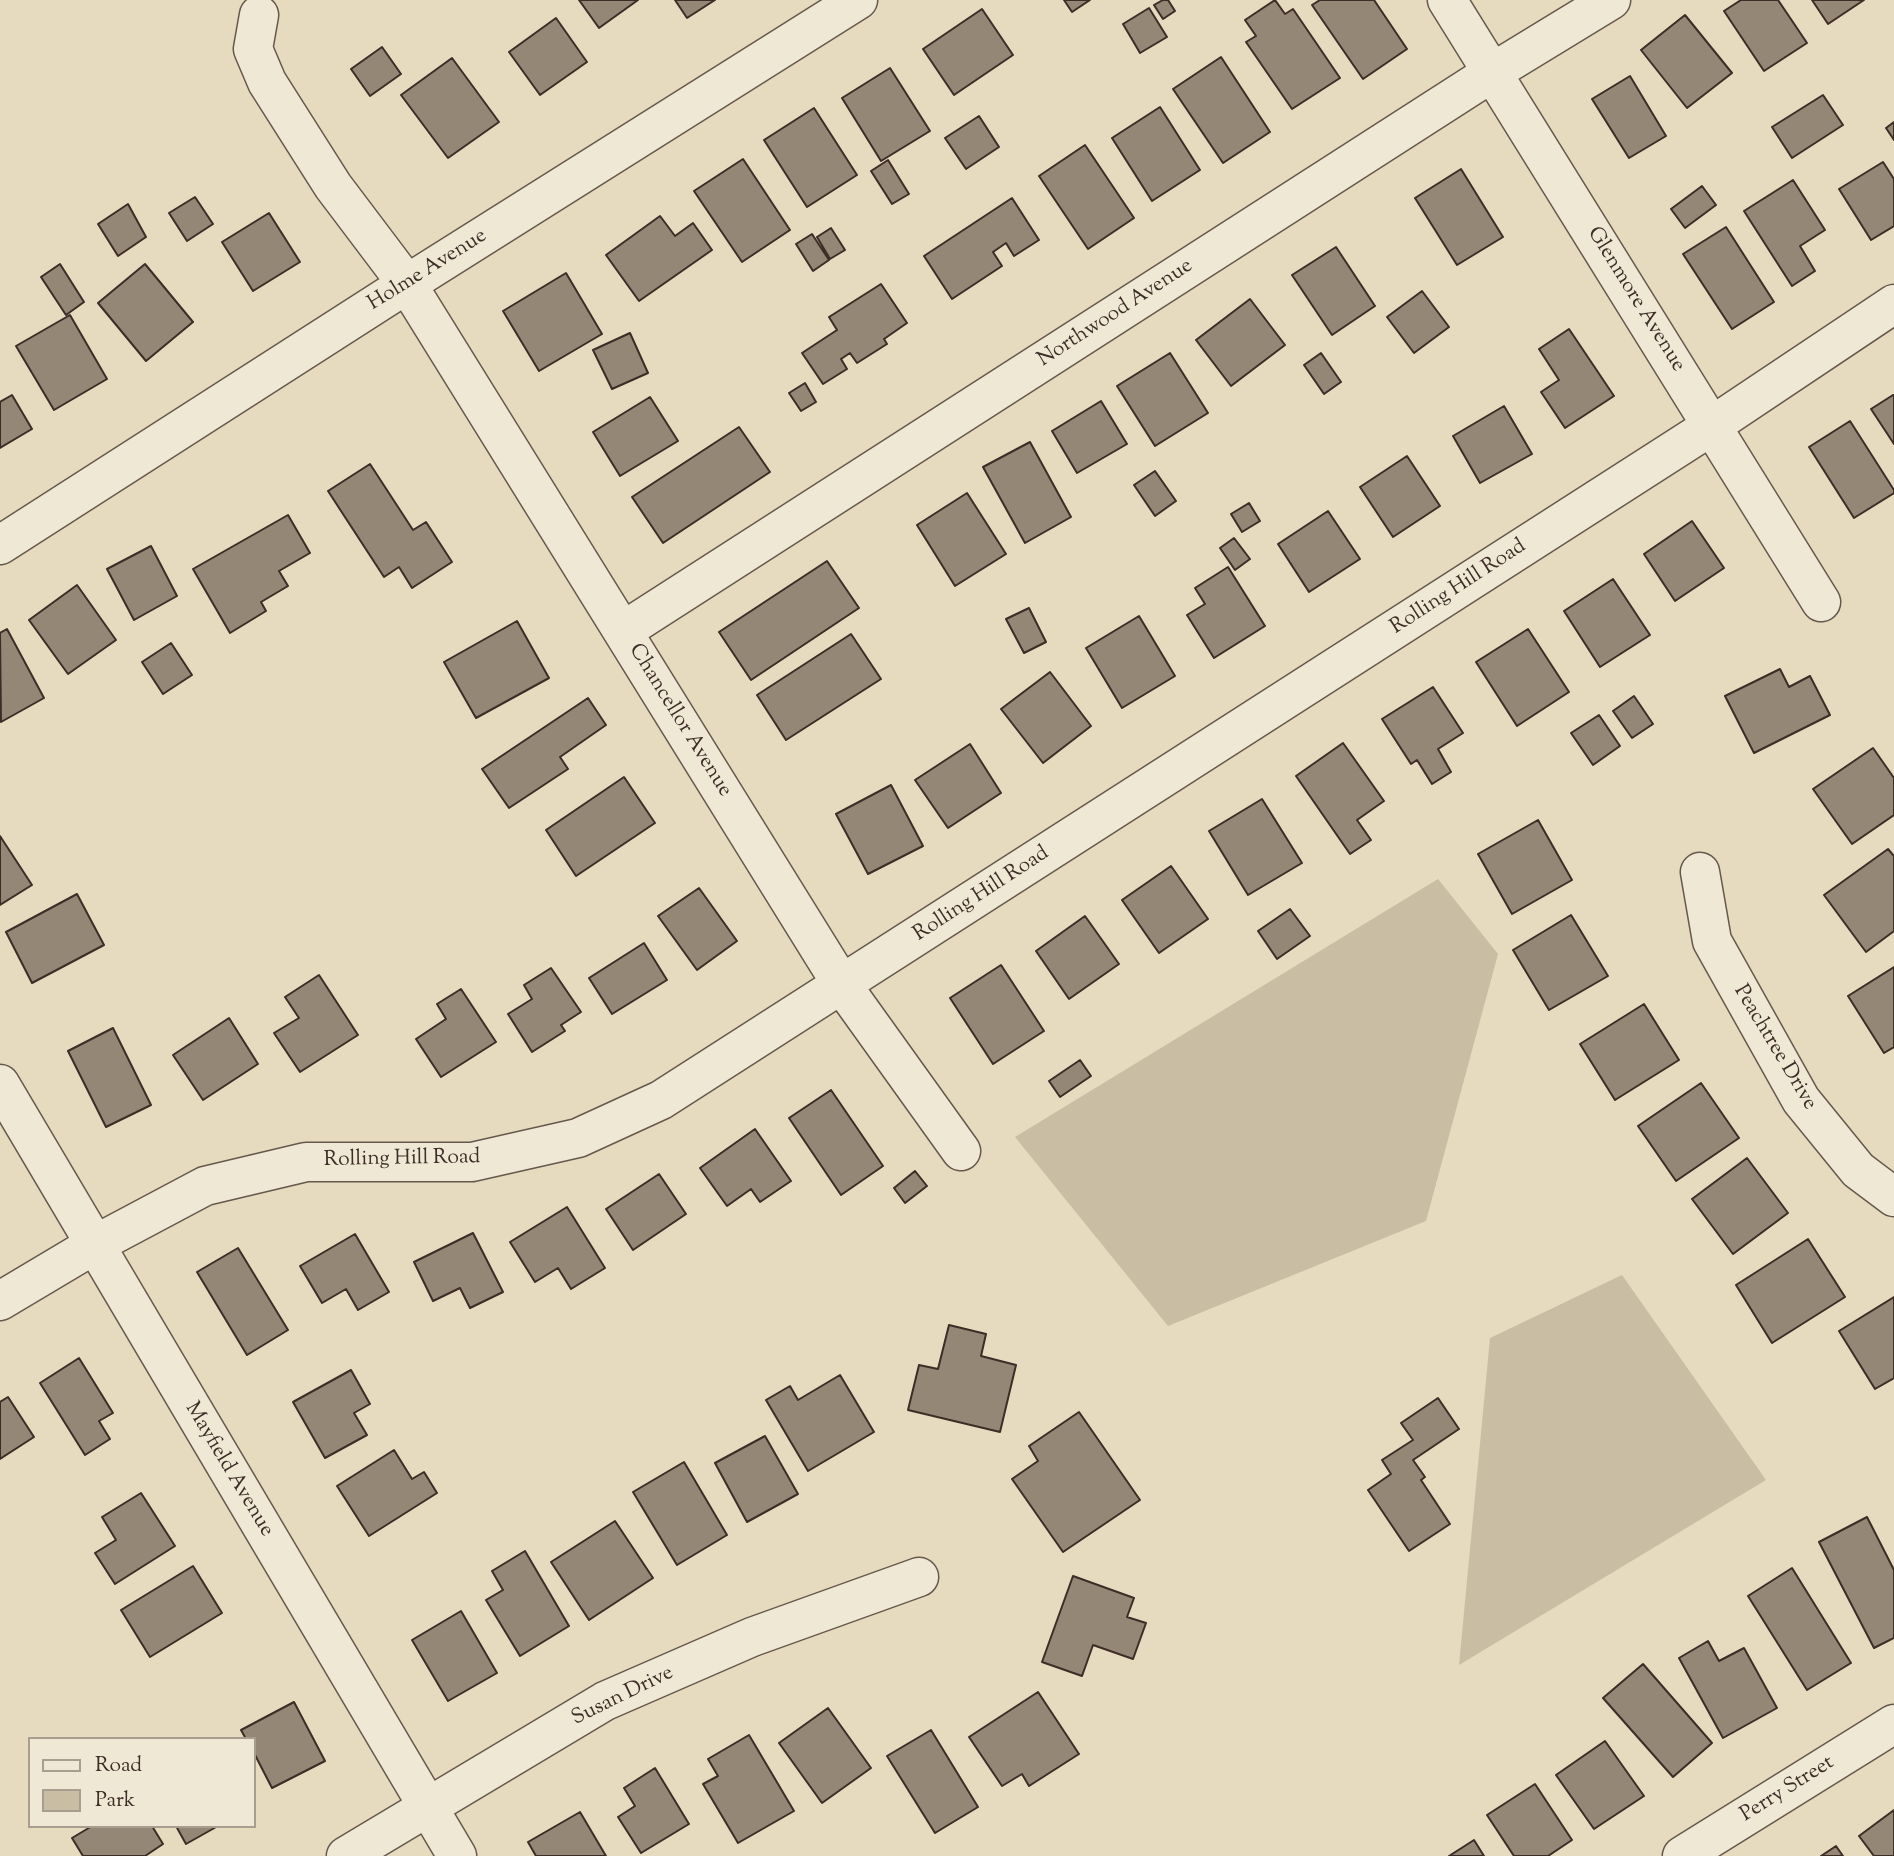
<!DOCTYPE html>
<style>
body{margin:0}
#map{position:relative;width:1894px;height:1856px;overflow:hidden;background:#e6dbbe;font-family:"Sorts Mill Goudy",serif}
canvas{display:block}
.legend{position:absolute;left:28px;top:1737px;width:228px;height:91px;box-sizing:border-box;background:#efe8d5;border:2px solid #a89d8f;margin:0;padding:9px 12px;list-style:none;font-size:21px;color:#3d2d26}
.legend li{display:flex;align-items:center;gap:14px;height:35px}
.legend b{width:35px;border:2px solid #a89d8f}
</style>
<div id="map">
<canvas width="1894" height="1856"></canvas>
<ul class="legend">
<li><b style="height:9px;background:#efe8d5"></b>Road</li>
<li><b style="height:19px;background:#c9bda4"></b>Park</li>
</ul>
</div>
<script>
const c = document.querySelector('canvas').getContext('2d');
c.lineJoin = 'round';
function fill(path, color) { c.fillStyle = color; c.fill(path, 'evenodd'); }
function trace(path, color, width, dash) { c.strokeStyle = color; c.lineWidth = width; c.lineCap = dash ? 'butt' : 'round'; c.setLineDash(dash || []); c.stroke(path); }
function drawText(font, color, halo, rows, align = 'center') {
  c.font = font + ' "Sorts Mill Goudy",serif'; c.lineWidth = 7; c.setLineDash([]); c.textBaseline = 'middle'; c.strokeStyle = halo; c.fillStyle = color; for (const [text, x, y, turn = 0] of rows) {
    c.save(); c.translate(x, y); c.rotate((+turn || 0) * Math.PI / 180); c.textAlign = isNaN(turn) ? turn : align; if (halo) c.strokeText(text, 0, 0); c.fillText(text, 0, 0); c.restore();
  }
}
fill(new Path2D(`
 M 1438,879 L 1498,954 L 1426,1221 L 1168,1326 L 1015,1137 Z
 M 1622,1275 L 1766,1480 L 1459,1665 L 1490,1338 Z`), '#c9bda4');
const building = new Path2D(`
 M 579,0 L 638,0 L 599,28 Z
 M 675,0 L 715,0 L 687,18 Z
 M 1064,0 L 1090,0 L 1072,12 Z
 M 1163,0 L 1168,0 L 1175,11 L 1163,19 L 1154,5 Z
 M 1275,0 L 1285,14 L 1293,9 L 1340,78 L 1292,109 L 1246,42 L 1256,36 L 1245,20 Z
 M 1320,0 L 1374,0 L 1407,49 L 1363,79 L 1312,5 Z
 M 1741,0 L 1778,0 L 1807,43 L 1764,71 L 1724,11 Z
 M 1812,0 L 1864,0 L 1828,24 Z
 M 1149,8 L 1167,37 L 1140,53 L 1123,24 Z
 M 982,9 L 1013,55 L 954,95 L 923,49 Z
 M 1685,15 L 1732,73 L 1687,108 L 1641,50 Z
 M 556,18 L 587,62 L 540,95 L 509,52 Z
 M 382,47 L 401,74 L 370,96 L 351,69 Z
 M 1221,57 L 1270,132 L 1223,163 L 1173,89 Z
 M 452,58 L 499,122 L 448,158 L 401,95 Z
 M 890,68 L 930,131 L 881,161 L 842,98 Z
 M 1630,76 L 1666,136 L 1629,158 L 1592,99 Z
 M 1823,95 L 1843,125 L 1792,158 L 1772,127 Z
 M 1160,107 L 1200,170 L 1152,201 L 1112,138 Z
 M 814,108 L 857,175 L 807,207 L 764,140 Z
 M 979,116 L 999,147 L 966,169 L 945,138 Z
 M 1894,122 L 1894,140 L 1886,128 Z
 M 1085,145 L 1134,218 L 1088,249 L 1039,176 Z
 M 743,159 L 790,230 L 742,262 L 694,191 Z
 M 888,160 L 909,194 L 892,204 L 871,171 Z
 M 1883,162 L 1894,179 L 1894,226 L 1871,240 L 1839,189 Z
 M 1461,169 L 1503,237 L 1457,265 L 1415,198 Z
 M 1793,180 L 1825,230 L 1800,246 L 1815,271 L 1792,286 L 1744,211 Z
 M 1702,186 L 1716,205 L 1685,228 L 1671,209 Z
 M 195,197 L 213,224 L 187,241 L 169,213 Z
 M 1012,198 L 1039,240 L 1014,256 L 1006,243 L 993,252 L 1002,266 L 952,299 L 924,256 Z
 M 128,204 L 146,237 L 118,256 L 98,224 Z
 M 269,213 L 300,262 L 253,291 L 222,242 Z
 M 660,216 L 675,236 L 693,223 L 712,250 L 639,301 L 606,255 Z
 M 1726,227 L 1774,302 L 1732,329 L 1683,254 Z
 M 831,228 L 845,250 L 830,259 L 817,237 Z
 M 812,234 L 829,260 L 813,271 L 796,244 Z
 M 1336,247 L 1375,306 L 1332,335 L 1292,275 Z
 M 60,264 L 84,302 L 66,315 L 41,277 Z
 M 145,264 L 193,322 L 146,361 L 98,303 Z
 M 566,273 L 602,334 L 539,371 L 503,311 Z
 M 881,284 L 907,323 L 884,339 L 887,344 L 857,363 L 850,353 L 841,359 L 847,369 L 823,384 L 802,353 L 837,330 L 829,317 Z
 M 1422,291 L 1449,327 L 1414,353 L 1387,317 Z
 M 1250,299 L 1285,345 L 1231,386 L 1196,340 Z
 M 70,315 L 107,379 L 54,410 L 16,346 Z
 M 1569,329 L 1614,396 L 1565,428 L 1541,392 L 1559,380 L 1539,349 Z
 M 630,333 L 648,373 L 612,389 L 593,350 Z
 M 1170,353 L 1208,413 L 1155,446 L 1117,386 Z
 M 1321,353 L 1341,382 L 1324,394 L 1304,365 Z
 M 805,383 L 816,402 L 801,411 L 789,393 Z
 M 12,395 L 32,429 L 0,448 L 0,402 Z
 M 1893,395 L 1894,395 L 1894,444 L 1871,409 Z
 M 650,397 L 678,441 L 620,476 L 593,432 Z
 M 1101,401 L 1127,444 L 1077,473 L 1052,431 Z
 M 1504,406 L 1532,454 L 1480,483 L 1453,436 Z
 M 1850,421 L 1894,490 L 1894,493 L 1854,518 L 1809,447 Z
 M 739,427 L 770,472 L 663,543 L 632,497 Z
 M 1030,442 L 1071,517 L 1025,543 L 983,467 Z
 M 1407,456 L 1440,506 L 1393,537 L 1360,487 Z
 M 370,464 L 413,530 L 426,522 L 452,562 L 412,588 L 399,567 L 384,577 L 328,491 Z
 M 1155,471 L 1176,501 L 1155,516 L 1134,485 Z
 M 967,493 L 1006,554 L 955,586 L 917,525 Z
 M 1249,503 L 1260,521 L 1242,532 L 1231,514 Z
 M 1328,511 L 1360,559 L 1309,592 L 1278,544 Z
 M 288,515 L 310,553 L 279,571 L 288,586 L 261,602 L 266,611 L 230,633 L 193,569 Z
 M 1692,521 L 1724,568 L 1675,601 L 1644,554 Z
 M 1234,538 L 1250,559 L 1235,570 L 1220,548 Z
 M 151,546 L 177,596 L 134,620 L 107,569 Z
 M 827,561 L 859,608 L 751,680 L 719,632 Z
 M 1228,567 L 1265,626 L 1214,658 L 1187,615 L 1205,604 L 1195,588 Z
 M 1613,579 L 1650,635 L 1600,667 L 1564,611 Z
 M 77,585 L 116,640 L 68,674 L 29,620 Z
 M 1029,608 L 1046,642 L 1024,653 L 1006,619 Z
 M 1139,616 L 1175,676 L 1122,708 L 1086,648 Z
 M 517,621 L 549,678 L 476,718 L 444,662 Z
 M 7,629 L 44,698 L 1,722 L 0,633 Z
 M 1528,629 L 1569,692 L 1517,726 L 1476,662 Z
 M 851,634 L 881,679 L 786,740 L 757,695 Z
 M 171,643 L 192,675 L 163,694 L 142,662 Z
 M 1780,669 L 1789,687 L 1810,676 L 1830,715 L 1754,753 L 1725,696 Z
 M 1050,672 L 1091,726 L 1043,763 L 1001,709 Z
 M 1433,687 L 1463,733 L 1438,749 L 1451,772 L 1432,784 L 1417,760 L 1411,764 L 1382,719 Z
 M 1634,696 L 1653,724 L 1632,738 L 1613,711 Z
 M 588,698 L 606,725 L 560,757 L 568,769 L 509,808 L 482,769 Z
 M 1599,715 L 1620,746 L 1593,765 L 1571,733 Z
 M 1343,743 L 1384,801 L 1357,820 L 1371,840 L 1350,854 L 1296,776 Z
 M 970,744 L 1001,793 L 948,828 L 915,780 Z
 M 1873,748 L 1894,778 L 1894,815 L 1852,844 L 1813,789 Z
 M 624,777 L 655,823 L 576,876 L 546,830 Z
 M 891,785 L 923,846 L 868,874 L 836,814 Z
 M 1262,799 L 1302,863 L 1248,895 L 1209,831 Z
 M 1538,820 L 1572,880 L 1512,914 L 1478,854 Z
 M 0,836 L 32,885 L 0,905 Z
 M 1888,849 L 1894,856 L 1894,931 L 1866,952 L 1824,895 Z
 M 1171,866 L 1208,919 L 1159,953 L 1122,900 Z
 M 699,888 L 737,941 L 697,970 L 658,916 Z
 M 77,894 L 104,945 L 32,983 L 6,932 Z
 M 1290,909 L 1310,936 L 1277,959 L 1258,931 Z
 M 1571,915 L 1608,976 L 1549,1010 L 1513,950 Z
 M 1085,916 L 1119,964 L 1069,999 L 1036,951 Z
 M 644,943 L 667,980 L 612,1014 L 589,978 Z
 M 1001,965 L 1044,1031 L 993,1064 L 950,998 Z
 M 1894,967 L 1894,1047 L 1884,1053 L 1848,996 Z
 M 551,968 L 581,1012 L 561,1025 L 565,1031 L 532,1052 L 508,1014 L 532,999 L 524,985 Z
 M 319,975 L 358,1035 L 300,1072 L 274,1033 L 299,1018 L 285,997 Z
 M 461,989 L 496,1042 L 441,1077 L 416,1039 L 446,1019 L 437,1004 Z
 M 1644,1004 L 1679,1060 L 1615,1100 L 1580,1044 Z
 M 229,1018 L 258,1064 L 203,1100 L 173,1055 Z
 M 113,1028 L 151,1105 L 106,1127 L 68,1051 Z
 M 1080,1060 L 1091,1076 L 1060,1097 L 1049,1081 Z
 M 1701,1083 L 1739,1138 L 1676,1181 L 1638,1126 Z
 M 831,1090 L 883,1166 L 841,1195 L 789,1118 Z
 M 755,1129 L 791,1181 L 760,1202 L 751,1189 L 727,1206 L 700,1168 Z
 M 1747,1158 L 1788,1213 L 1733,1254 L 1692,1199 Z
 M 915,1171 L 927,1186 L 905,1203 L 894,1188 Z
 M 659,1174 L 686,1214 L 633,1250 L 606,1209 Z
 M 567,1207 L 605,1268 L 571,1289 L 558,1268 L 535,1282 L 510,1242 Z
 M 473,1233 L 503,1292 L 470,1308 L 460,1288 L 433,1301 L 414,1262 Z
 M 355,1234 L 389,1292 L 358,1310 L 346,1289 L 322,1303 L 300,1266 Z
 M 1808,1239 L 1845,1297 L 1772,1343 L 1736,1285 Z
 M 238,1248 L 288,1330 L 247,1355 L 197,1272 Z
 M 1894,1297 L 1894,1378 L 1875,1389 L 1839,1331 Z
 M 949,1325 L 986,1334 L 981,1356 L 1016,1365 L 1000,1432 L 908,1410 L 919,1365 L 938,1369 Z
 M 79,1358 L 113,1413 L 99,1421 L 110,1439 L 85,1455 L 40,1383 Z
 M 351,1370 L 370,1404 L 354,1413 L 367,1435 L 325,1458 L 293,1402 Z
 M 840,1375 L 874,1432 L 808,1471 L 766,1400 L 790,1386 L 798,1400 Z
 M 8,1397 L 34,1437 L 0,1459 L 0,1402 Z
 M 1438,1398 L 1459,1429 L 1413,1460 L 1425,1477 L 1421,1480 L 1450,1524 L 1409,1551 L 1368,1490 L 1391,1474 L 1382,1460 L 1413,1440 L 1401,1423 Z
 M 1079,1412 L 1140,1500 L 1063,1552 L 1012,1479 L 1038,1461 L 1029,1446 Z
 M 765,1436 L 798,1494 L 747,1522 L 715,1463 Z
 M 394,1450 L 412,1479 L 424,1472 L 437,1493 L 369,1536 L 337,1486 Z
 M 684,1462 L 727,1535 L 677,1565 L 633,1492 Z
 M 141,1493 L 175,1546 L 115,1584 L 95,1553 L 116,1540 L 102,1517 Z
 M 1867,1517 L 1894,1570 L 1894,1638 L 1874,1648 L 1819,1542 Z
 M 615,1521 L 653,1578 L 589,1620 L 551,1562 Z
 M 525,1551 L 569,1626 L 520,1656 L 486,1600 L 503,1590 L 492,1571 Z
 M 193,1566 L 222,1613 L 150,1657 L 121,1610 Z
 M 1792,1568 L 1851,1663 L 1807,1690 L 1748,1596 Z
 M 1073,1576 L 1134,1598 L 1127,1617 L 1146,1623 L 1133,1659 L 1093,1645 L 1082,1676 L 1042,1662 Z
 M 461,1611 L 497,1673 L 448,1701 L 412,1640 Z
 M 1708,1641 L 1719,1661 L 1744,1648 L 1777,1708 L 1723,1738 L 1679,1658 Z
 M 1643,1664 L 1712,1743 L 1673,1777 L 1603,1698 Z
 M 1038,1692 L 1079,1754 L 1029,1786 L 1022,1774 L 1002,1786 L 969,1737 Z
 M 294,1702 L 325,1761 L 272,1788 L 254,1753 L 254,1739 L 246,1739 L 241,1730 Z
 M 828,1708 L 871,1768 L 822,1803 L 779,1743 Z
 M 931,1730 L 978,1807 L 935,1833 L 887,1756 Z
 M 749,1735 L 794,1811 L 738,1843 L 703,1784 L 718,1776 L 708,1759 Z
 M 1605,1741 L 1644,1796 L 1594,1829 L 1556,1775 Z
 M 655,1768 L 689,1824 L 641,1853 L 618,1817 L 635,1806 L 624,1788 Z
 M 1535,1784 L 1572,1840 L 1548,1856 L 1514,1856 L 1487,1815 Z
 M 1894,1810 L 1894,1856 L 1874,1856 L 1859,1836 Z
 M 580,1812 L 606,1856 L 536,1856 L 528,1842 Z
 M 92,1826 L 152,1826 L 163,1844 L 145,1856 L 83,1856 L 72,1838 Z
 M 176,1826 L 218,1826 L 186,1844 Z
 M 1474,1840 L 1484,1856 L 1449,1856 Z
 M 1836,1846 L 1843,1856 L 1821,1856 Z`);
fill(building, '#958775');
trace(building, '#3d2d26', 2);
const minor = new Path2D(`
 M 1447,0 L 1821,602
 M 259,15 L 253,49 L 267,82 L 333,186 L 407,284 L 842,985 L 961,1151
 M 0,545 L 407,284 L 858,0
 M 623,631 L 1493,72 L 1611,0
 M 1700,872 L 1712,941 L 1801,1100 L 1858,1170 L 1894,1197
 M 0,1084 L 457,1856
 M 0,1301 L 94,1245 L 205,1186 L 306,1162 L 472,1162 L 578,1138 L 661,1100 L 1713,425 L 1894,304
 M 346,1856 L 605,1701 L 752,1637 L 919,1577
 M 1682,1856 L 1894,1724`);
trace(minor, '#67584c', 41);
trace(minor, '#efe8d5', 38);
drawText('21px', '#3d2d26', '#efe8d5', [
 ["Holme Avenue",428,271,-32],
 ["Glenmore Avenue",1635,300,58],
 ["Northwood Avenue",1116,314,-33],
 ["Rolling Hill Road",1459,588,-33],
 ["Chancellor Avenue",679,721,58],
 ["Rolling Hill Road",982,895,-33],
 ["Peachtree Drive",1774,1048,59],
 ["Rolling Hill Road",402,1160,-1],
 ["Mayfield Avenue",228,1470,59],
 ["Susan Drive",623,1697,-26],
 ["Perry Street",1788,1790,-32]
]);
</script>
